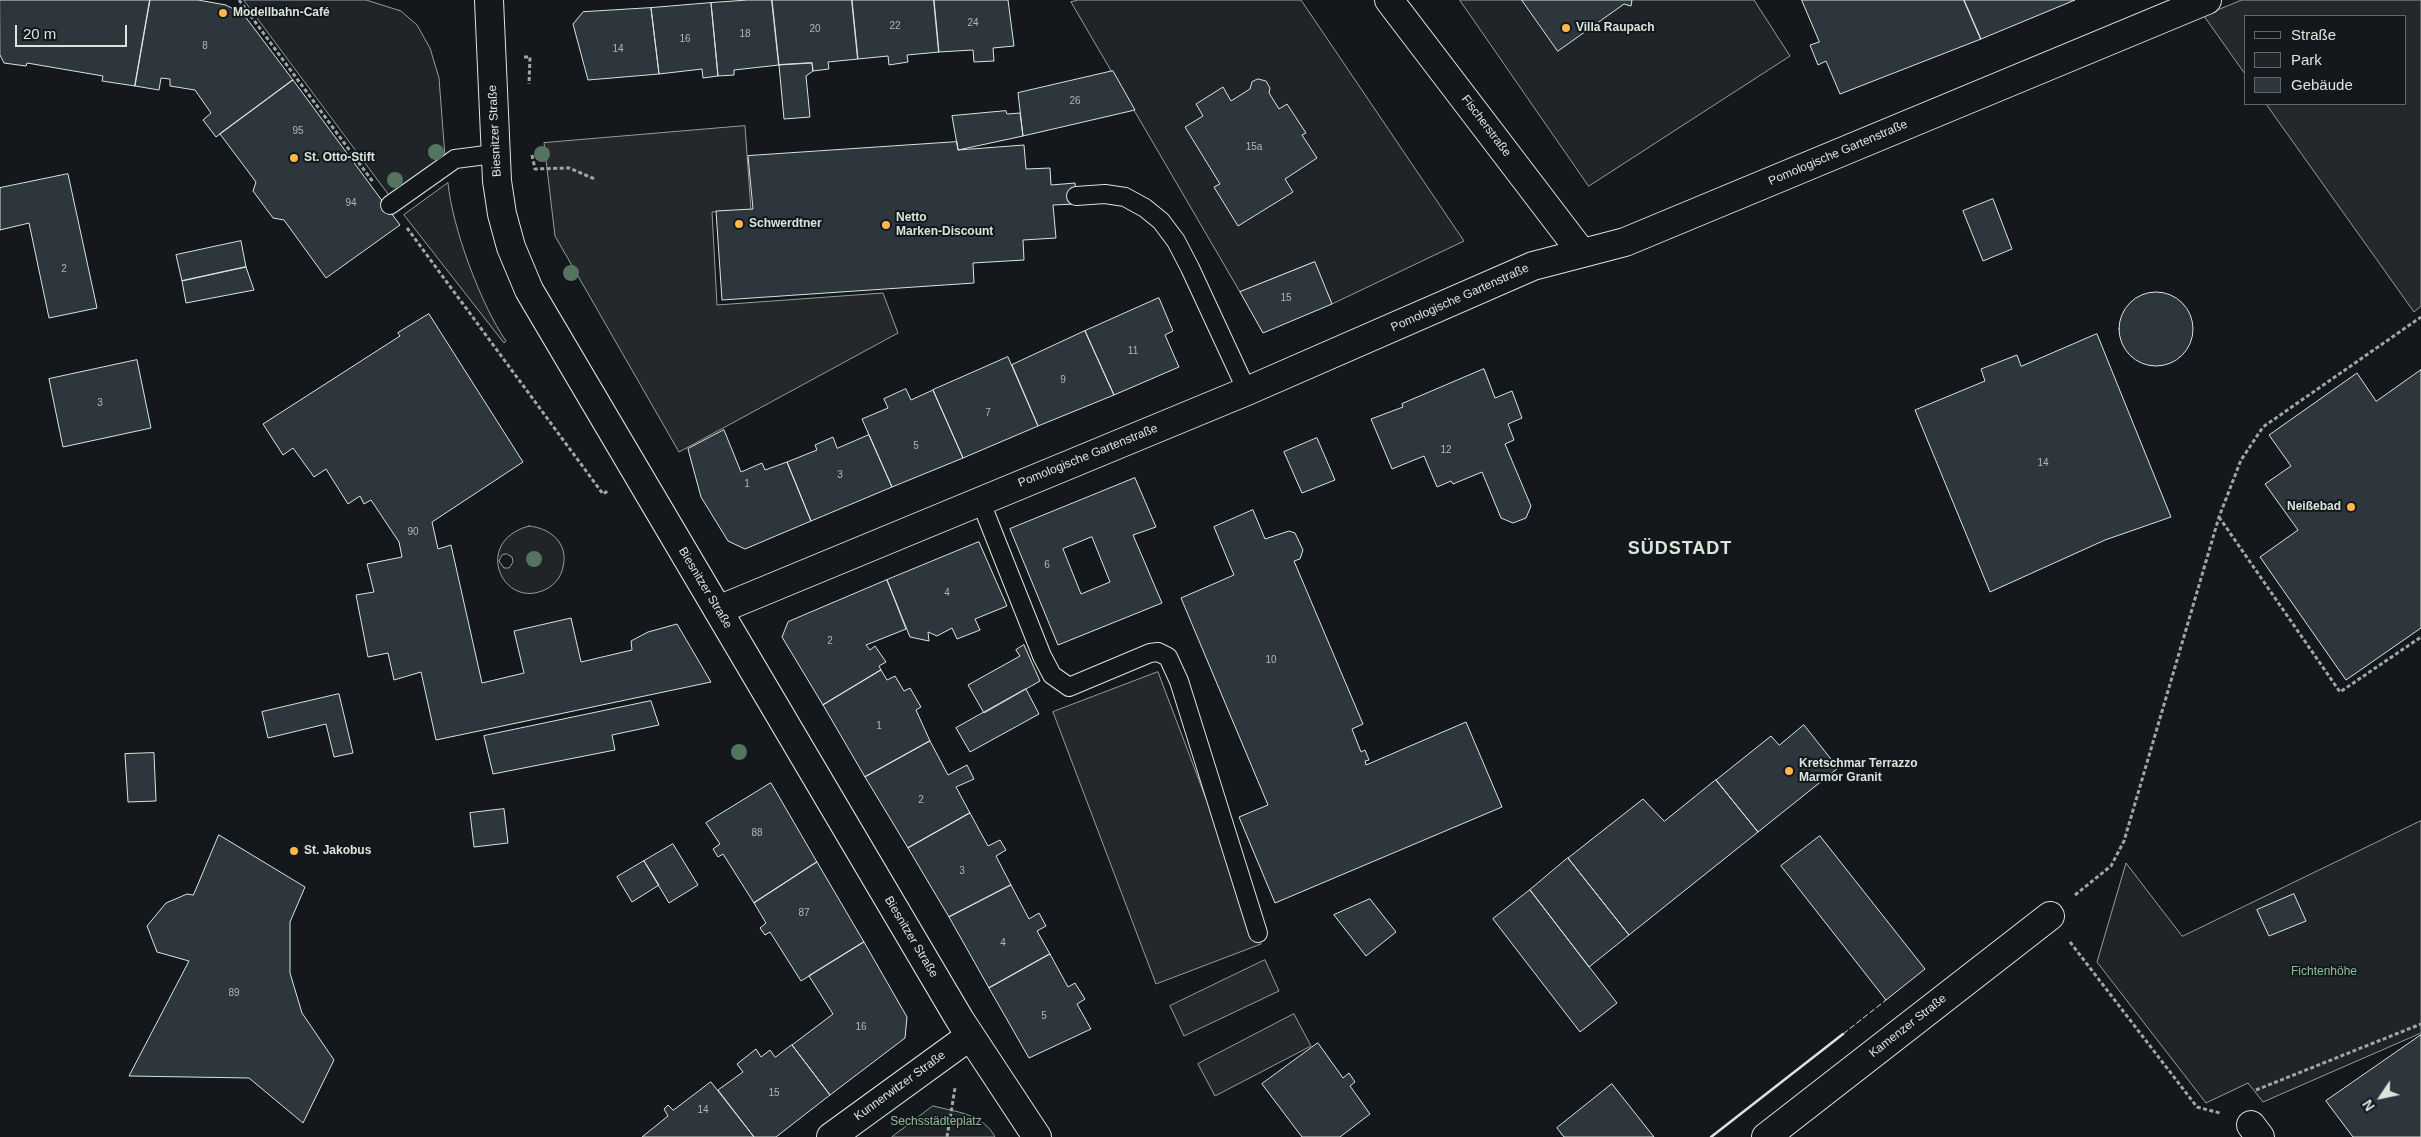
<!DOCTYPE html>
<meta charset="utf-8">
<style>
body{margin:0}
#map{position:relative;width:2421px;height:1137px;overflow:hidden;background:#14181c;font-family:Helvetica,sans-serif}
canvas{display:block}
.legend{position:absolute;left:2244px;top:15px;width:162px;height:90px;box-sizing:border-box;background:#14181c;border:1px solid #626a69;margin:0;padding:6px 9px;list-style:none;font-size:15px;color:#d8e6dc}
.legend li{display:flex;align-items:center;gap:10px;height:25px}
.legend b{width:25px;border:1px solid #626a69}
.north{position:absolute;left:2356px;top:1072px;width:50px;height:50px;-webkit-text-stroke:4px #14181c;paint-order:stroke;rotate:236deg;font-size:14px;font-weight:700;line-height:20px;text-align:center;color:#d8e6dc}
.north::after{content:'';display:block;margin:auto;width:18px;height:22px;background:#d8e6dc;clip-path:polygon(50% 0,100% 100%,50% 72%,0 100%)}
.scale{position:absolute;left:15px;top:25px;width:112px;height:22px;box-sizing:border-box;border:2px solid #d8e6dc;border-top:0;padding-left:6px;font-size:15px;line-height:18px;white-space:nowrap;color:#d8e6dc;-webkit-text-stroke:4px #14181c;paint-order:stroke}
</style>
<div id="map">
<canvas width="2421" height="1137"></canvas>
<ul class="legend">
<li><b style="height:6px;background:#14181c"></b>Straße</li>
<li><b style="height:14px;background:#202428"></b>Park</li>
<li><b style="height:14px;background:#2c363c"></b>Gebäude</li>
</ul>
<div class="north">N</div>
<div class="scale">20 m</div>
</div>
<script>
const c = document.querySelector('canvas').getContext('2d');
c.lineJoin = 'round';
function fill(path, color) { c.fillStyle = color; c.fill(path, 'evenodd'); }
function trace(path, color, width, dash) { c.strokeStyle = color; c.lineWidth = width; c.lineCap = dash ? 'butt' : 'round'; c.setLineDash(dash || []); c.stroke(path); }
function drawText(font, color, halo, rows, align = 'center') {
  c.font = font + ' Helvetica,sans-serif'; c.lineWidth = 4; c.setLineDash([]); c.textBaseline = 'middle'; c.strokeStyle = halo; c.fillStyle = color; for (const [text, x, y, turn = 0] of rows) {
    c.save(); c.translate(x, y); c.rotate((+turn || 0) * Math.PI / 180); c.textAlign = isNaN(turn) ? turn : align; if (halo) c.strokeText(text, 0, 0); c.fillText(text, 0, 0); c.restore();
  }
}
const green = new Path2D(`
 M 244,0 L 366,0 L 401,11 L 417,25 L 430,48 L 439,78 L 445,157 L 390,196 Z
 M 1079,0 L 1301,0 L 1464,241 L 1332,304 L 1314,262 L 1240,292 L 1071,2 Z
 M 1460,0 L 1754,0 L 1790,56 L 1589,186 Z
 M 448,183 C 452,227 481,305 506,341 L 504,343 L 404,215 Z
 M 529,526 C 550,528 569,543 563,567 C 561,578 553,587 542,591 C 501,607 473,541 529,526 ZM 507,554 L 512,557 L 513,562 L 509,568 L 504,568 L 499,561 L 502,555 Z
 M 2421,821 L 2421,1033 L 2263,1102 L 2248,1083 L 2206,1103 L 2097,962 L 2126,863 L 2182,936 Z
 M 933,1106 C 957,1112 983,1114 995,1137 L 892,1137 Z`);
fill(green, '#202428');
trace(green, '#939e99', 1);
const parking = new Path2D(`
 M 2242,0 L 2421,0 L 2421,306 L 2414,312 L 2266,104 L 2405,104 L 2405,16 L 2245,16 L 2245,74 L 2204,16 Z
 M 745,126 L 751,210 L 712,212 L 717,305 L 883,293 L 898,333 L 679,452 L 555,236 L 544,143 Z
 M 1158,672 L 1261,944 L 1156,984 L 1053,712 Z
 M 1265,960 L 1279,991 L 1184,1036 L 1170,1006 Z
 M 1294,1014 L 1311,1046 L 1215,1096 L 1198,1064 Z`);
fill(parking, '#24282b');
trace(parking, '#939e99', 1);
const building = new Path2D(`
 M 0,0 L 150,0 L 135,86 L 102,81 L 103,76 L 27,63 L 26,66 L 4,63 L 0,55 Z
 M 150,0 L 198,0 L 226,5 L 244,15 L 293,80 L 216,137 L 203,120 L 211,113 L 195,90 L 170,86 L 170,79 L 161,78 L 159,90 L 135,86 Z
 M 748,0 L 772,0 L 779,65 L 734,70 L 734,75 L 718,76 L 711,3 Z
 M 772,0 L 852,0 L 858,59 L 828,62 L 829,69 L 813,71 L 812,63 L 779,65 Z
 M 852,0 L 934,0 L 939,52 L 907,55 L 908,62 L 889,65 L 888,56 L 858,59 Z
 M 934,0 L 1008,0 L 1014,46 L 993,48 L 994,61 L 974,62 L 973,50 L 939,52 Z
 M 1522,0 L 1632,0 L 1631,6 L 1624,4 L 1558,51 Z
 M 1802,0 L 1964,0 L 1981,39 L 1840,94 L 1826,61 L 1818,65 L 1810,45 L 1819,42 Z
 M 1964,0 L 2075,0 L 1981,39 Z
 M 711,3 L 718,76 L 703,78 L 702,69 L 659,74 L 651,8 Z
 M 651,8 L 659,74 L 588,80 L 573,24 L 583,12 Z
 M 812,63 L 813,71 L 806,76 L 810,117 L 784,119 L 779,65 Z
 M 1113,71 L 1135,110 L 1023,136 L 1018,93 Z
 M 1258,79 L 1266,81 L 1270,88 L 1269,93 L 1279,109 L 1287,104 L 1306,133 L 1302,135 L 1317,158 L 1285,179 L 1293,192 L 1238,226 L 1214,187 L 1220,184 L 1185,127 L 1203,116 L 1196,104 L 1223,87 L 1231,101 L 1250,89 L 1252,82 Z
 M 293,80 L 400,225 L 326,278 L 284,220 L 273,218 L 253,191 L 256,182 L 220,134 Z
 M 1006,111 L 1007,114 L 1020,113 L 1023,136 L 958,150 L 952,116 Z
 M 957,142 L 958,150 L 1024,145 L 1026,169 L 1050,168 L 1051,185 L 1075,183 L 1077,204 L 1053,205 L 1056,238 L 1023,240 L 1024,260 L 973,263 L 974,283 L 722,300 L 716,211 L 753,209 L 748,156 Z
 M 68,174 L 97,308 L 49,318 L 29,223 L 0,230 L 0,188 Z
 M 1993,199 L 2012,249 L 1983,261 L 1963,211 Z
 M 241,241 L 246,267 L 182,281 L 176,255 Z
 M 1315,262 L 1332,304 L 1263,333 L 1240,292 Z
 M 246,267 L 254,290 L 186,303 L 182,281 Z
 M2119 329a37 37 0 1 1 74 0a37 37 0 1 1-74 0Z
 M 1159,298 L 1173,331 L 1165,335 L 1179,367 L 1114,395 L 1085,331 Z
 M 429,314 L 523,462 L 432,522 L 438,549 L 451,545 L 482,683 L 524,673 L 514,631 L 571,618 L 581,662 L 632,650 L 631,641 L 648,632 L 677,624 L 711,682 L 436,740 L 421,672 L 394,680 L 388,653 L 368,657 L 356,595 L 374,592 L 367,564 L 402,557 L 399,542 L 371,500 L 364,504 L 360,496 L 348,504 L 326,469 L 314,477 L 293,448 L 283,455 L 263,424 L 400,336 L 398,333 Z
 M 1085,331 L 1114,395 L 1038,426 L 1012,365 Z
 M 2097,334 L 2171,517 L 2105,540 L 1990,592 L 1915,410 L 1985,381 L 1981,369 L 2017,355 L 2021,366 Z
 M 1008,357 L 1038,426 L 963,458 L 933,390 Z
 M 137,360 L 151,428 L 63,447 L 49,379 Z
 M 1484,369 L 1495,398 L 1512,391 L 1522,418 L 1508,424 L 1514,440 L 1505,444 L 1531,506 L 1526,518 L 1513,523 L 1501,518 L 1482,472 L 1453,484 L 1451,481 L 1437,487 L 1424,456 L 1392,469 L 1371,419 L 1403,407 L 1402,404 Z
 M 2421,370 L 2421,628 L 2346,680 L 2260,557 L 2298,530 L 2265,484 L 2291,466 L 2269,435 L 2357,373 L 2376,401 Z
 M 906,389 L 911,400 L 933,390 L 963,458 L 892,487 L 862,419 L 888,408 L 884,399 Z
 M 724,430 L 741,472 L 762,463 L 765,470 L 787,462 L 811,521 L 745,549 L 728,541 L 701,497 L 688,449 Z
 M 869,435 L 892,487 L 811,521 L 787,462 L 817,450 L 815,445 L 833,437 L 837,448 Z
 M 1317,438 L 1335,480 L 1302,493 L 1284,452 Z
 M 1135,478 L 1156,527 L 1133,535 L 1162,603 L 1058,645 L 1010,529 ZM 1092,537 L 1110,582 L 1081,594 L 1063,549 Z
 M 1253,510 L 1265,539 L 1289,531 L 1295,533 L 1303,550 L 1300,559 L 1294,561 L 1363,724 L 1352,729 L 1361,752 L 1365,750 L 1369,760 L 1365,761 L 1366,765 L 1466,722 L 1502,807 L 1275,903 L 1239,817 L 1268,805 L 1181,598 L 1234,575 L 1214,527 Z
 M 979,542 L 1007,606 L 975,619 L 980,630 L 957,639 L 952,628 L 937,636 L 928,632 L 929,641 L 910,637 L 887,580 Z
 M 887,580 L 906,629 L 866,645 L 870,650 L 875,646 L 886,662 L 879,666 L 881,670 L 823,705 L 782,637 L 788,622 Z
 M 1024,645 L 1040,681 L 984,713 L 968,685 L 1020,656 L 1016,650 Z
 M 881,670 L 887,680 L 895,676 L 904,691 L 910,688 L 921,707 L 916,710 L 930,741 L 865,777 L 823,705 Z
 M 1026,689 L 1039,714 L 970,752 L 956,728 Z
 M 339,694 L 353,753 L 334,757 L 326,724 L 268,738 L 262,712 Z
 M 651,701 L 659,725 L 612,735 L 615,750 L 493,774 L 484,736 Z
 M 1804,725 L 1838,768 L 1758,832 L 1716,780 L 1771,736 L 1779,745 Z
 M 930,741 L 948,775 L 967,765 L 974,779 L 956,787 L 970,813 L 908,848 L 865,777 Z
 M 154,753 L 156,801 L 128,802 L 125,754 Z
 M 1716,780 L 1758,832 L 1629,935 L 1568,858 L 1643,799 L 1664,821 Z
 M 771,783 L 817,862 L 754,903 L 723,854 L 718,857 L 713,849 L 720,844 L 706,823 Z
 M 504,809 L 508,843 L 474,847 L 470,813 Z
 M 970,813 L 988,846 L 1000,840 L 1006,850 L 996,856 L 1011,885 L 949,917 L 908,848 Z
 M 219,835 L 305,887 L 290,922 L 290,973 L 302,1013 L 334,1060 L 303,1123 L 249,1078 L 129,1076 L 189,961 L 157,952 L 147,926 L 166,903 L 187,894 L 193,895 Z
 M 1820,836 L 1925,969 L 1886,1000 L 1781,866 Z
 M 673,844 L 698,885 L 669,903 L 644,861 Z
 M 1568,858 L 1629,935 L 1589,967 L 1530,890 Z
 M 644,861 L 659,885 L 632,902 L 617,877 Z
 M 817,862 L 864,942 L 801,981 L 770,932 L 765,935 L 760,928 L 766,923 L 754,903 Z
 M 1011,885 L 1029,919 L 1039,913 L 1046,926 L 1037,931 L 1050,954 L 989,988 L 949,917 Z
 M 1530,890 L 1617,1003 L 1580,1032 L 1493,919 Z
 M 2294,894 L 2306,921 L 2269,936 L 2257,910 Z
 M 1370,899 L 1396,932 L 1366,956 L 1334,915 Z
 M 864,942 L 907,1017 L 905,1038 L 830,1095 L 792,1045 L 833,1014 L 809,976 Z
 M 1050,954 L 1068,987 L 1075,983 L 1085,999 L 1077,1004 L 1091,1029 L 1029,1058 L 989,988 Z
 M 2421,1035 L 2421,1137 L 2353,1137 L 2326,1101 Z
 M 1318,1043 L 1343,1078 L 1349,1073 L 1355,1082 L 1350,1086 L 1370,1114 L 1340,1137 L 1302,1137 L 1262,1084 Z
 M 792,1045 L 830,1095 L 776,1137 L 754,1137 L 718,1090 L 743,1072 L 737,1064 L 756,1049 L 761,1057 L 770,1050 L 775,1057 Z
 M 711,1082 L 754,1137 L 642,1137 L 668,1116 L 664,1109 L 668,1105 L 673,1110 Z
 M 1612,1084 L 1654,1137 L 1564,1137 L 1557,1128 Z`);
fill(building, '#2c363c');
trace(building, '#d8e6dc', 1);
const lane = new Path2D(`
 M 1076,196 L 1105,194 L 1125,197 L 1145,208 L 1161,221 L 1176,241 L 1190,268 L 1247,391
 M 390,205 L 455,159 L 494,154
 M 980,500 L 1042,656 L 1052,675 L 1069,687 L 1150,653 L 1158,652 L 1168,657 L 1179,681 L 1258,933`);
const street = new Path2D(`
 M 1389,0 L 1582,253
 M 718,610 L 1247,391 L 1533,266 L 1625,242 L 2207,0
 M 2251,1125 L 2260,1137
 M 831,1137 L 970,1036
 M 1766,1137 L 2050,916`);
const primary = new Path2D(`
 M 489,0 L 497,181 L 502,214 L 511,247 L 529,290 L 960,1020 L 1037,1137`);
trace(lane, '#d8e6dc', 20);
trace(street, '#d8e6dc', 30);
trace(primary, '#d8e6dc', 30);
trace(new Path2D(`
 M 239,0 L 373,182
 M 524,57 L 530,57 L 529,84
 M 532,155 L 535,169 L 569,168 L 595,179
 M 407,228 L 603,494 L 609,490
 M 2219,517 L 2340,692 L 2421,637
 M 2075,895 L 2111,866 L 2124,841 L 2219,517 L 2241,460 L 2263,427 L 2421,317
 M 2070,942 L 2197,1107 L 2220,1113
 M 2256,1090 L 2421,1024
 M 947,1137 L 955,1088`), '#9da8a2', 3, [4, 2.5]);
trace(lane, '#14181c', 18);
trace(street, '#14181c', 28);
trace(primary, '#14181c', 28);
trace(new Path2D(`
 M 1843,1034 L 1886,1000`), '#d8e6dc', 1, [6, 2.5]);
trace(new Path2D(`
 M 1711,1137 L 1843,1034`), '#d8e6dc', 2.5);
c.fillStyle = '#55745f';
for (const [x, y] of [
 [436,152],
 [542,154],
 [395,180],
 [571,273],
 [534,559],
 [739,752]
]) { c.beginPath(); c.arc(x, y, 8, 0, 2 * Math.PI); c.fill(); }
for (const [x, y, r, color] of [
 [223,13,5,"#ffb74d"],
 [1566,28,5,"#ffb74d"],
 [294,158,5,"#ffb74d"],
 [739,224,5,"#ffb74d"],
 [886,225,5,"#ffb74d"],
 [2351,507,5,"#ffb74d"],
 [1789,771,5,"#ffb74d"],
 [294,851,5,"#ffb74d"]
]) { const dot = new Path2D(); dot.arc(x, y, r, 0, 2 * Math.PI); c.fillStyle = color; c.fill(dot); trace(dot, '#14181c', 2); }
drawText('10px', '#adbab4', null, [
 ["24",973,23],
 ["22",895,26],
 ["20",815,29],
 ["18",745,34],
 ["16",685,39],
 ["8",205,46],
 ["14",618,49],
 ["26",1075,101],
 ["95",298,131],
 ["15a",1254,147],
 ["94",351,203],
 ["2",64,269],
 ["15",1286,298],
 ["11",1133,351],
 ["9",1063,380],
 ["3",100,403],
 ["7",988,413],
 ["5",916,446],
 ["12",1446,450],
 ["14",2043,463],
 ["3",840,475],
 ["1",747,484],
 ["90",413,532],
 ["6",1047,565],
 ["4",947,593],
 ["2",830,641],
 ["10",1271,660],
 ["1",879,726],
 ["2",921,800],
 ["88",757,833],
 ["3",962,871],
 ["87",804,913],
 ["4",1003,943],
 ["89",234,993],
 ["5",1044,1016],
 ["16",861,1027],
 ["15",774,1093],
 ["14",703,1110]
]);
drawText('bold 12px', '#d8e6dc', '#14181c', [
 ["Modellbahn-Café",233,13],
 ["Villa Raupach",1576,28],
 ["St. Otto-Stift",304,158],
 ["Netto",896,218],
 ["Marken-Discount",896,232],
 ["Schwerdtner",749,224],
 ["Neißebad",2341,507,"right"],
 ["Kretschmar Terrazzo",1799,764],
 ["Marmor Granit",1799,778],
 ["St. Jakobus",304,851]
], 'left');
drawText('12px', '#d8e6dc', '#14181c', [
 ["Fischerstraße",1486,126,53],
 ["Biesnitzer Straße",495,131,-93],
 ["Pomologische Gartenstraße",1838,153,-23],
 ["Pomologische Gartenstraße",1460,298,-24],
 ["Pomologische Gartenstraße",1088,456,-22],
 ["Biesnitzer Straße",705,588,59],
 ["Biesnitzer Straße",911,937,59],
 ["Kamenzer Straße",1908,1026,-38],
 ["Kunnerwitzer Straße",900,1086,-36]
]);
drawText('12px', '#8ac095', '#14181c', [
 ["Fichtenhöhe",2324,972],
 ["Sechsstädteplatz",936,1122]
]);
c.letterSpacing = '1px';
drawText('bold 18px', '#d8e6dc', '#14181c', [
 ["SÜDSTADT",1680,549]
]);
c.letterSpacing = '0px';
</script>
